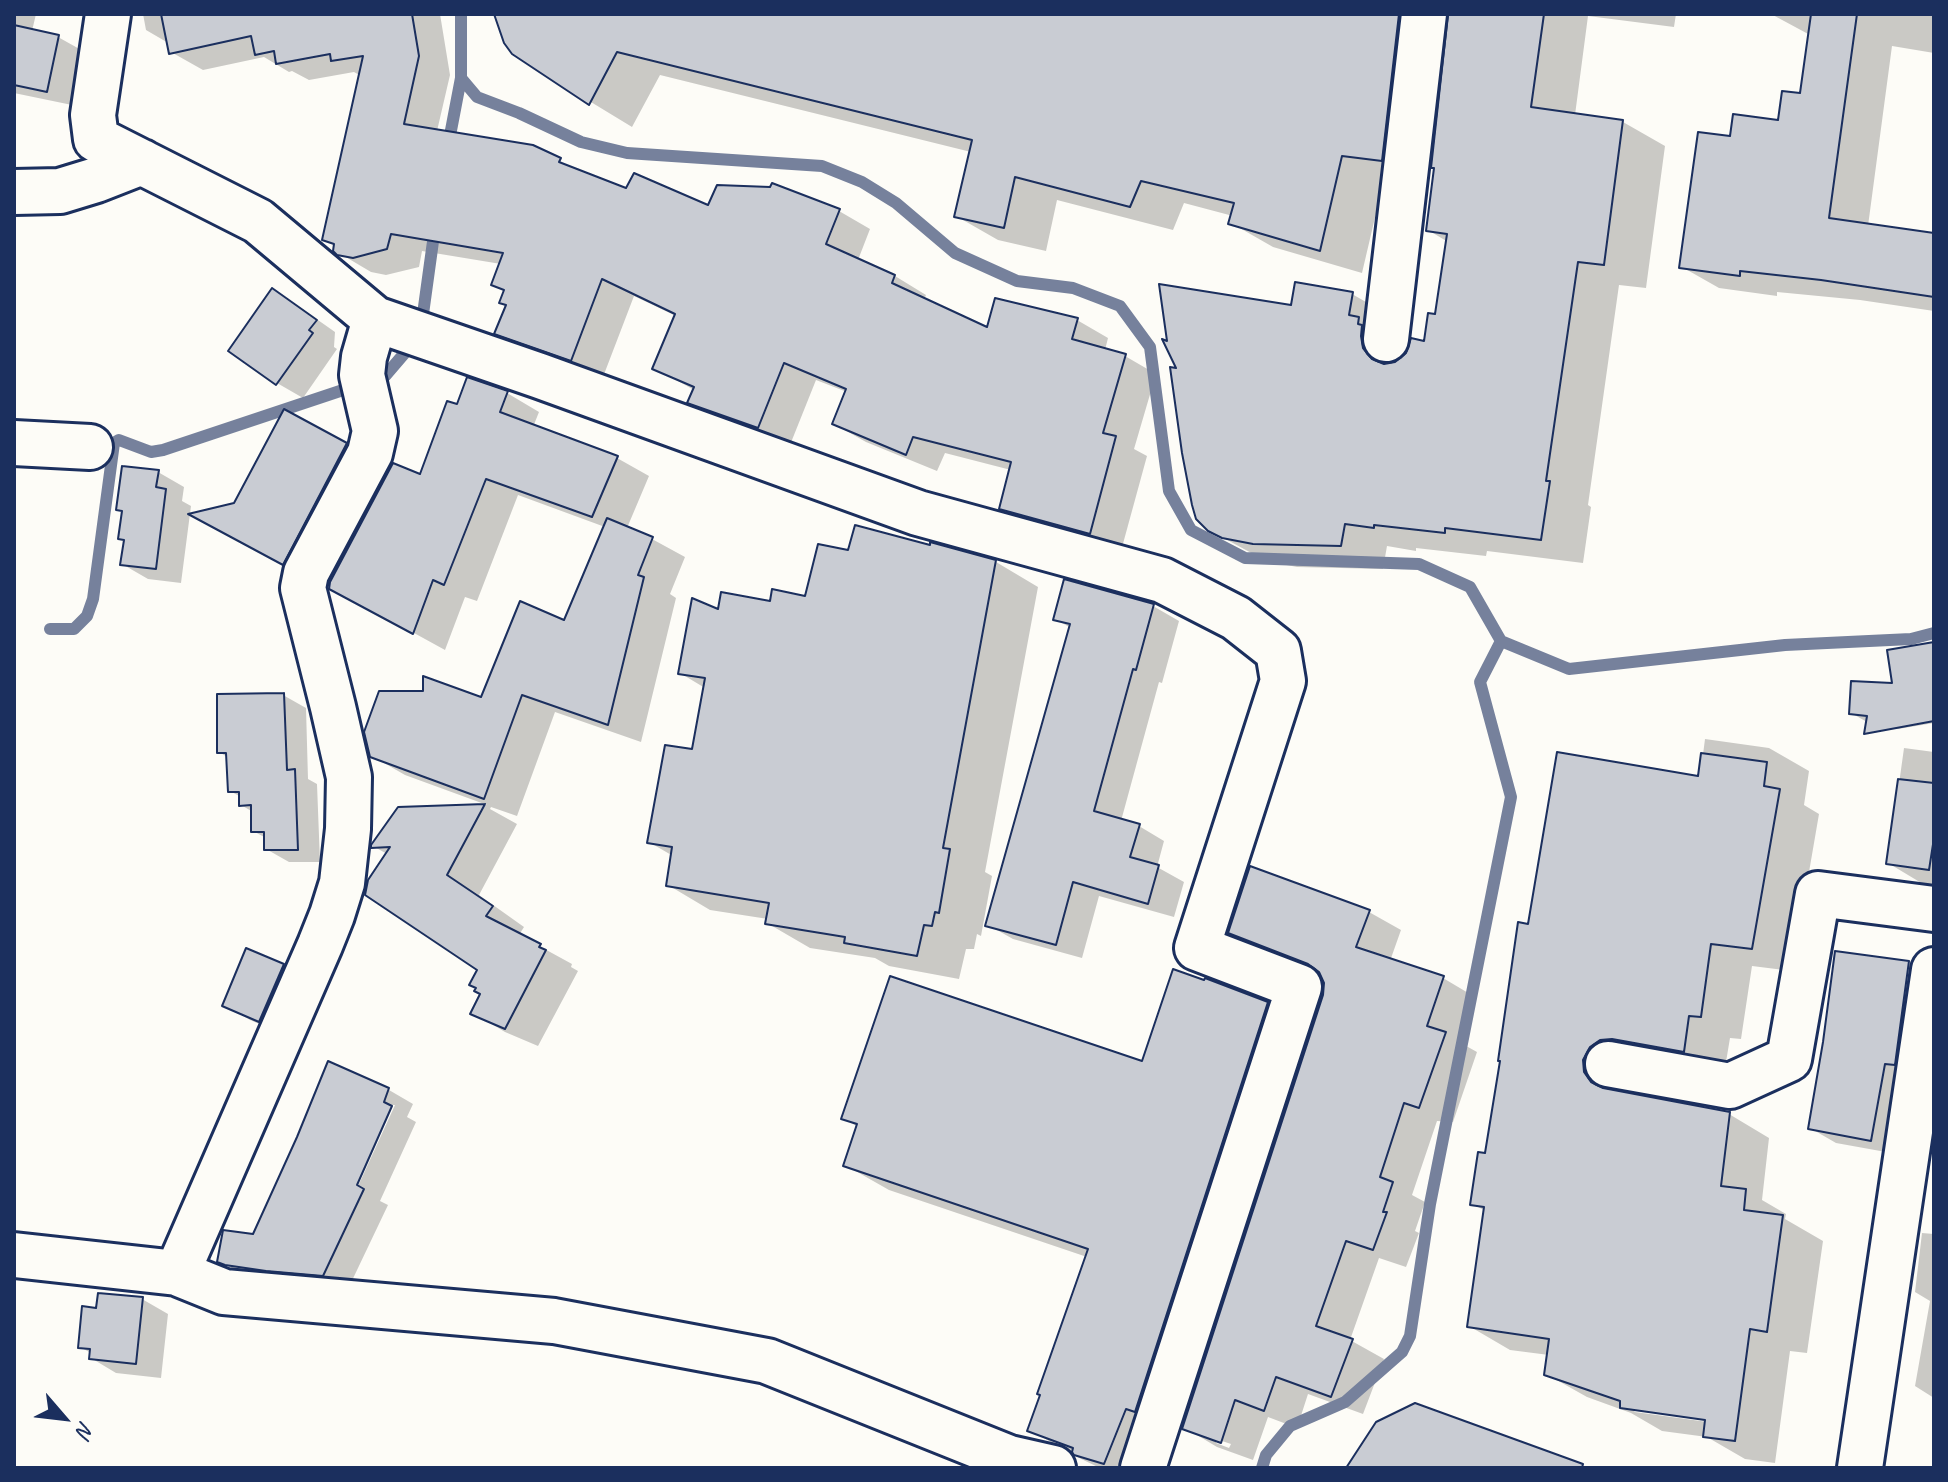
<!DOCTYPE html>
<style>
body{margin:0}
#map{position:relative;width:1948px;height:1482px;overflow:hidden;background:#fdfcf7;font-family:Caveat,sans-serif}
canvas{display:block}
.frame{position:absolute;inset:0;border:16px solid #1b2f5e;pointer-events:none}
.north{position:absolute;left:24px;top:1378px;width:80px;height:80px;-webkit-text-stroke:6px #fdfcf7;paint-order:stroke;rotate:118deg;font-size:22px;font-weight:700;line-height:32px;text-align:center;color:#1b2f5e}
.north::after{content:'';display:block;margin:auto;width:28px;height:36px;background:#1b2f5e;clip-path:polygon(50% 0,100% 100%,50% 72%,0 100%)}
</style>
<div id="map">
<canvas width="1948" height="1482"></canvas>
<div class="frame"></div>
<div class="north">N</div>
</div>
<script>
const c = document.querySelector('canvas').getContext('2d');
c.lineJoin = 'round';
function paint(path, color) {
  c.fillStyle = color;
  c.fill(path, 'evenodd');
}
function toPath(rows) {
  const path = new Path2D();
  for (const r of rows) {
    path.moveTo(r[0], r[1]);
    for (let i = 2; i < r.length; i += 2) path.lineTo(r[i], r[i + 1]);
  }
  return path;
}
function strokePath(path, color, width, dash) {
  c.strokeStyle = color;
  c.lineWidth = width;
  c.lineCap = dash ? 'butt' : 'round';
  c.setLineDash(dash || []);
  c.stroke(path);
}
paint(toPath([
 [14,14,36,14,32,31,58,37,83,51,72,105,14,93],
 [143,14,440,14,450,75,437,131,533,147,585,175,627,191,709,208,839,211,870,229,858,260,895,276,926,295,924,300,989,329,1077,320,1108,338,1105,350,1125,356,1156,374,1134,449,1147,456,1121,551,1033,527,1002,508,1011,470,945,453,937,471,866,442,834,424,847,392,816,380,790,445,721,420,690,402,694,390,655,368,676,316,634,296,603,377,528,351,497,333,508,305,506,291,493,284,501,264,422,251,419,267,386,275,371,272,339,253,336,246,324,239,361,76,354,72,309,80,292,71,289,72,264,57,203,70,171,52,170,44,146,30],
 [498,14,1676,14,1674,27,1588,16,1575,115,1623,122,1665,146,1646,288,1619,285,1588,505,1591,507,1583,563,1487,551,1486,556,1416,548,1416,551,1387,546,1383,569,1297,567,1266,561,1209,530,1180,372,1292,308,1352,294,1394,318,1404,351,1403,358,1425,344,1437,316,1448,242,1428,230,1451,20,1445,24,1384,179,1362,273,1273,247,1231,223,1233,216,1184,203,1173,230,1057,200,1046,251,998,240,956,216,971,152,660,75,632,127,535,68],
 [1771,14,1934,14,1934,53,1892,46,1868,226,1934,235,1934,311,1860,300,1777,292,1777,296,1719,288,1682,267,1732,138,1780,122,1802,96,1810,35],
 [273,291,298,306,335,332,334,347,337,349,303,398,277,383,230,351],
 [468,380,507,393,539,412,533,427,617,458,649,476,627,528,652,539,685,557,670,594,676,598,641,742,555,712,517,816,491,807,490,809,517,824,479,895,524,927,519,935,572,964,571,967,578,971,538,1046,505,1032,473,1013,482,994,479,970,387,854,373,846,399,809,487,805,405,775,372,756,483,700,565,622,605,527,518,495,477,601,465,597,445,650,363,605,422,476,458,406],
 [346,445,381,465,319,583,226,534,235,505],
 [158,472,184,487,182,501,191,506,181,583,148,579,122,564,126,541,124,512,118,509],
 [849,553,996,562,1038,587,985,872,992,876,981,936,977,934,974,949,966,949,959,979,889,966,875,958,810,948,767,923,768,919,710,910,668,885,673,856,649,842,693,751,705,688,680,673,719,612,807,599],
 [1153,606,1179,621,1162,683,1159,682,1121,821,1139,826,1164,841,1157,867,1184,882,1174,917,1099,896,1082,958,1013,939,988,925,1071,628,1055,619],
 [1934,644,1934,723,1898,729,1876,727,1851,713,1895,685],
 [283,695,306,708,308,779,317,784,320,862,289,862,266,849,266,838,253,831,253,812,241,805,241,797,230,791,229,758,219,752],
 [1705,739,1769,748,1809,771,1804,805,1819,814,1792,971,1752,966,1741,1039,1730,1038,1724,1074,1623,1084,1624,1094,1729,1114,1769,1138,1762,1200,1786,1214,1785,1219,1823,1241,1807,1353,1790,1351,1775,1463,1745,1459,1707,1437,1662,1431,1631,1413,1587,1397,1546,1374,1549,1355,1510,1350,1469,1326,1486,1211,1472,1204,1487,1155,1529,926,1700,778],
 [1631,1408,1715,1419,1715,1423,1635,1412],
 [1904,748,1934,752,1934,885,1923,884,1888,863],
 [1369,912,1401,930,1390,961,1443,978,1475,997,1459,1042,1477,1052,1453,1122,1437,1121,1412,1195,1425,1202,1415,1231,1419,1233,1406,1267,1379,1258,1350,1340,1384,1359,1363,1414,1308,1394,1297,1428,1268,1417,1253,1460,1217,1447,1182,1426,1179,1436,1170,1432,1156,1468,1100,1468,1073,1455,1030,1430,1087,1257,889,1190,845,1165,858,1127,843,1118,1143,1064,1267,1004,1313,1030,1325,995,1326,983,1322,973,1263,951,1230,932],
 [1216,1439,1231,1444,1229,1448,1216,1443],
 [247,951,283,966,309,981,285,1035,250,1020,225,1005],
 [1909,963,1934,978,1897,1154,1836,1143,1810,1128],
 [329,1064,389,1090,413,1104,407,1117,416,1122,380,1201,388,1205,348,1289,244,1275,219,1261,254,1236],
 [390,1105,395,1105,354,1195,351,1194],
 [1922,1233,1934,1234,1934,1398,1915,1386,1930,1301,1915,1292],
 [142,1299,168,1314,161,1378,116,1373,91,1358,91,1353,80,1347,98,1310]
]), '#0003');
strokePath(toPath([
 [461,14,461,78,477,97,519,113,581,142,627,153,822,166,862,182,896,203,955,253,1017,281,1073,288,1120,306,1150,347,1169,491,1191,530,1245,558,1419,564,1470,587,1501,641,1569,669,1785,645,1911,639,1934,633],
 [448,146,461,78],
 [50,629,74,629,87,616,93,599,114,443,119,440,151,452,163,450,385,376,409,348,423,314,435,227],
 [1262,1468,1266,1455,1290,1426,1345,1402,1402,1352,1410,1336,1430,1204,1511,797,1480,682,1501,641]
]), '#76819c', 12);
const building = toPath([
 [161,14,412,14,419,56,404,124,533,145,561,158,559,162,626,188,634,173,708,205,717,185,770,187,772,183,840,209,826,244,895,275,892,283,987,327,995,298,1078,318,1072,339,1126,354,1103,433,1116,436,1090,534,999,509,1011,462,913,437,906,455,832,424,846,389,784,363,758,428,687,403,694,387,652,369,675,314,602,279,571,361,494,334,506,305,499,303,504,290,491,285,503,253,391,234,387,249,353,258,337,255,333,251,334,244,322,240,363,56,331,61,330,54,276,64,274,51,255,55,251,36,169,54,161,14],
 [494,14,1399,14,1382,161,1342,156,1320,251,1228,224,1234,203,1141,181,1130,207,1015,177,1004,228,954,217,972,140,617,52,589,105,512,54,504,43,494,14],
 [1448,14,1544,14,1531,107,1623,120,1604,265,1578,262,1546,481,1550,481,1541,540,1445,528,1445,533,1374,525,1374,528,1345,524,1341,546,1253,544,1222,538,1208,531,1196,519,1192,505,1182,453,1170,367,1176,368,1162,339,1167,341,1159,284,1291,305,1295,282,1353,292,1349,315,1359,317,1358,324,1362,325,1361,336,1363,348,1372,359,1384,364,1395,362,1406,353,1411,338,1424,341,1428,313,1435,314,1447,234,1426,231,1434,168,1431,168,1448,14],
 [1811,14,1857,14,1829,218,1934,233,1934,297,1821,280,1740,271,1740,276,1679,268,1698,132,1730,136,1733,114,1778,120,1782,91,1800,93,1811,14],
 [14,25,59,35,47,92,14,85,14,25],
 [272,288,317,320,309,330,313,333,276,385,228,351,272,288],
 [467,377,508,391,500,412,618,456,592,517,486,479,444,585,433,580,413,634,329,589,330,582,393,463,420,474,447,401,457,404,467,377],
 [284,409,347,443,283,565,188,514,234,503,284,409],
 [122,466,159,470,156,487,166,489,156,569,120,565,124,540,118,539,122,511,116,510,122,466],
 [607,518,653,537,638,575,644,577,608,725,522,695,484,799,370,757,364,732,379,691,423,691,423,676,481,697,520,601,564,620,607,518],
 [855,525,930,545,930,542,996,560,943,848,950,849,939,913,935,912,932,926,924,925,917,956,844,943,845,937,765,924,769,903,666,886,672,847,647,843,665,745,692,749,705,678,678,674,692,598,718,609,721,592,770,601,772,589,805,596,818,544,848,550,855,525],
 [1064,579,1154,604,1136,670,1133,669,1094,811,1140,824,1130,857,1159,865,1148,904,1073,882,1056,945,985,926,1070,624,1053,620,1064,579],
 [1934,642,1934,721,1864,734,1867,716,1849,714,1851,681,1892,683,1887,650,1934,642],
 [284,693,287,770,295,769,298,850,264,850,264,832,251,832,251,805,239,806,239,792,228,792,226,753,217,753,217,694,284,693],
 [1557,752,1698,776,1701,753,1767,762,1764,786,1780,789,1752,949,1711,944,1701,1017,1689,1016,1684,1052,1612,1039,1600,1040,1590,1047,1583,1060,1584,1072,1591,1082,1603,1088,1730,1112,1721,1186,1746,1189,1744,1210,1783,1215,1767,1332,1750,1329,1735,1441,1703,1437,1705,1420,1620,1408,1620,1401,1544,1375,1549,1339,1467,1327,1484,1207,1470,1205,1478,1152,1485,1153,1500,1061,1498,1061,1518,922,1528,924,1557,752],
 [1898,779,1934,783,1934,838,1929,870,1886,864,1898,779],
 [485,804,447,875,493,906,486,916,541,944,539,947,546,950,505,1029,470,1014,480,994,474,991,476,988,469,985,477,970,365,895,368,880,390,847,371,848,371,845,398,807,485,804],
 [1250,866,1370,910,1356,947,1444,976,1427,1026,1446,1032,1419,1108,1404,1103,1380,1177,1393,1182,1383,1212,1387,1212,1373,1250,1346,1241,1316,1326,1353,1339,1331,1397,1276,1377,1264,1411,1235,1400,1221,1443,1182,1429,1323,995,1324,983,1319,972,1308,964,1228,933,1250,866],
 [246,948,284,964,259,1022,222,1006,246,948],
 [1835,951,1909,961,1895,1065,1885,1064,1871,1141,1808,1129,1823,1042,1835,951],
 [1173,969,1204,980,1205,978,1268,1002,1135,1412,1126,1409,1104,1464,1074,1455,1072,1452,1073,1448,1027,1431,1040,1395,1037,1394,1088,1249,843,1166,857,1124,841,1119,890,976,1142,1061,1173,969],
 [328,1061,389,1088,384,1102,392,1106,357,1185,364,1189,323,1276,266,1271,225,1265,217,1262,223,1230,253,1234,297,1137,328,1061],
 [98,1293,143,1297,136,1364,89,1359,90,1349,78,1348,82,1306,96,1308,98,1293],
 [1415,1403,1583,1464,1582,1468,1346,1468,1376,1422,1415,1403]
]);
paint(building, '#c9ccd3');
strokePath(building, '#1b2f5e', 2);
const minor = toPath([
 [108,14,93,115,96,139,258,221,375,319,540,376,918,513,1162,580,1236,618,1278,651,1283,681,1197,948,1299,987,1143,1468],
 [14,192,60,191,96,180,142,162],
 [1386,339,1424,14],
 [14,443,90,447],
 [1608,1064,1730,1086,1789,1059,1818,894,1934,909],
 [14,1255,177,1273,224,1292,554,1321,767,1361,1009,1458,1053,1468],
 [177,1273,320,945,332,915,342,883,348,829,349,777,333,707,303,588,306,573,370,453,375,431,362,375,364,357,375,319],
 [1860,1468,1934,970]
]);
strokePath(minor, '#1b2f5e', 50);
strokePath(minor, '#fdfcf7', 44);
</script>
